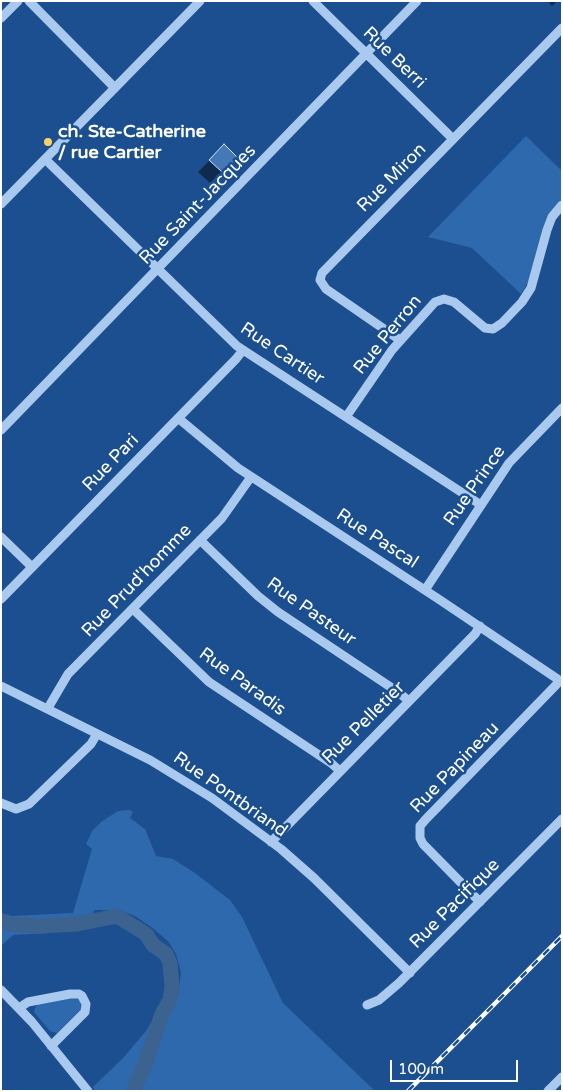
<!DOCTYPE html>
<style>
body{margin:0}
#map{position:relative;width:563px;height:1092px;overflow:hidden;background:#1b4f8f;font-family:"Varela Round",sans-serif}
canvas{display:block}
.frame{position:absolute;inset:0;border:2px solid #fff;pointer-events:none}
.scale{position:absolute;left:390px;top:1060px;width:128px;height:22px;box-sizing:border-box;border:2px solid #fff;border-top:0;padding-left:6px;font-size:15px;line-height:18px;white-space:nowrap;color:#fff;-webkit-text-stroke:4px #1b4f8f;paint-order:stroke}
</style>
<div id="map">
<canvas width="563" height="1092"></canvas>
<div class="frame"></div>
<div class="scale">100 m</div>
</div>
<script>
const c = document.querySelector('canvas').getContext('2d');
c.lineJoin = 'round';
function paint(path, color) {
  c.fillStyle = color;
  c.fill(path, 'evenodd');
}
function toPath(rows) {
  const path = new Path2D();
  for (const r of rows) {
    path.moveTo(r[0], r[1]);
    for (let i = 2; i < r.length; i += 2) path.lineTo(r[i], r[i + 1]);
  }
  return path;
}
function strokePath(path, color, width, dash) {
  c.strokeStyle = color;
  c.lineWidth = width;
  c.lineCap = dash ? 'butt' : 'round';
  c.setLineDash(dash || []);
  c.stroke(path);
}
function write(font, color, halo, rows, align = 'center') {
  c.font = font + ' "Varela Round",sans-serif';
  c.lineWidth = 5;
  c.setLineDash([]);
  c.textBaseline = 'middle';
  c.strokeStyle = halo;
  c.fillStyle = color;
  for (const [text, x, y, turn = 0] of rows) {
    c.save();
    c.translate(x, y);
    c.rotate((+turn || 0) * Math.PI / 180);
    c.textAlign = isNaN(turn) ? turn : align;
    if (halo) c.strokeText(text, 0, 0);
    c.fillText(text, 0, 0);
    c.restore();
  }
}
paint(toPath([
 [526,136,562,171,562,198,545,223,531,278,521,294,472,248,428,237],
 [130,810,133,812,130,818,145,829,156,856,173,859,195,873,230,900,242,917,283,1003,375,1091,95,1091,93,1087,123,1058,146,1031,155,1016,178,997,181,972,176,954,168,941,151,927,135,916,119,910,94,910,92,925,50,933,13,935,1,946,1,913,12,916,73,913,92,849,86,844,92,831,101,822,118,811],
 [72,998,76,998,80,1000,81,1009,57,1033,50,1031,34,1012,36,1006,39,1004]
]), '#2e69ad');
paint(toPath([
 [548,1,557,1,552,6],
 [224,146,236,157,210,183,198,172]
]), '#0007');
strokePath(toPath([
 [1,921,9,924,41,926,77,924,117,916,146,934,153,945,166,954,170,963,172,986,170,1000,162,1014,145,1064,133,1091]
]), '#3c6290', 15);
const building = toPath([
 [224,144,237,157,223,173,209,160,224,144]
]);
paint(building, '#4478b7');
strokePath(building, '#cfe3fa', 1);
strokePath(toPath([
 [29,1,115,88],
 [313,1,453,139],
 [1,18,18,1],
 [45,159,237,346,481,505],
 [1,204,200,1],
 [400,340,326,289,320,280,322,273,562,28],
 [346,417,392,350,435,302,444,299,454,302,485,328,493,329,502,323,522,302,531,288,547,230,552,217,562,205],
 [178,418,238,468,437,598,562,682],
 [1,430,417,1],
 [1,537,32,567],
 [200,540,258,596,278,612,398,692,409,701],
 [425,590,509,463,562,408],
 [1,599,236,359,243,350],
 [133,609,209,682,331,763,340,771],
 [1,686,150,760,212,798,281,849,314,878,410,973],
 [48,708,68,674,222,518,251,477],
 [1,803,16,809,29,804,91,744,97,734],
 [271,842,475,634,480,626],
 [480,902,423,844,420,838,420,826,426,819,560,681],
 [1,990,32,1022,88,1091],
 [367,1005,379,1000,399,983,562,819],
 [19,1008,28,1002,70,994,79,994,82,996,86,1004,85,1012,51,1046],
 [548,1091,562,1077]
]), '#a9c9ee', 9);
const rail = toPath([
 [408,1091,562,936]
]);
strokePath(rail, '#fff', 4.5);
strokePath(rail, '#1b4f8f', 2.5, [8]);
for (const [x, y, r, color] of [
 [48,142,5,"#ffd166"]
]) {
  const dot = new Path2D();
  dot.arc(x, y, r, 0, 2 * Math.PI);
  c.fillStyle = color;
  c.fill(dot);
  strokePath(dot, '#1b4f8f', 2);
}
write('18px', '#fff', '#1b4f8f', [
 ["Rue Berri",394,58,44],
 ["Rue Miron",392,178,-45],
 ["Rue Saint-Jacques",198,205,-46],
 ["Rue Perron",388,335,-51],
 ["Rue Cartier",282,354,34],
 ["Rue Pari",111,463,-46],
 ["Rue Prince",475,486,-55],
 ["Rue Pascal",377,539,33],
 ["Rue Prud'homme",137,581,-46],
 ["Rue Pasteur",311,612,35],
 ["Rue Paradis",242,682,36],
 ["Rue Pelletier",364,723,-45],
 ["Rue Papineau",455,768,-46],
 ["Rue Pontbriand",230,795,35],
 ["Rue Pacifique",455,904,-45]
]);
write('bold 18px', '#fff', '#1b4f8f', [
 ["ch. Ste-Catherine",58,132],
 ["/ rue Cartier",58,153]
], 'left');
</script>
